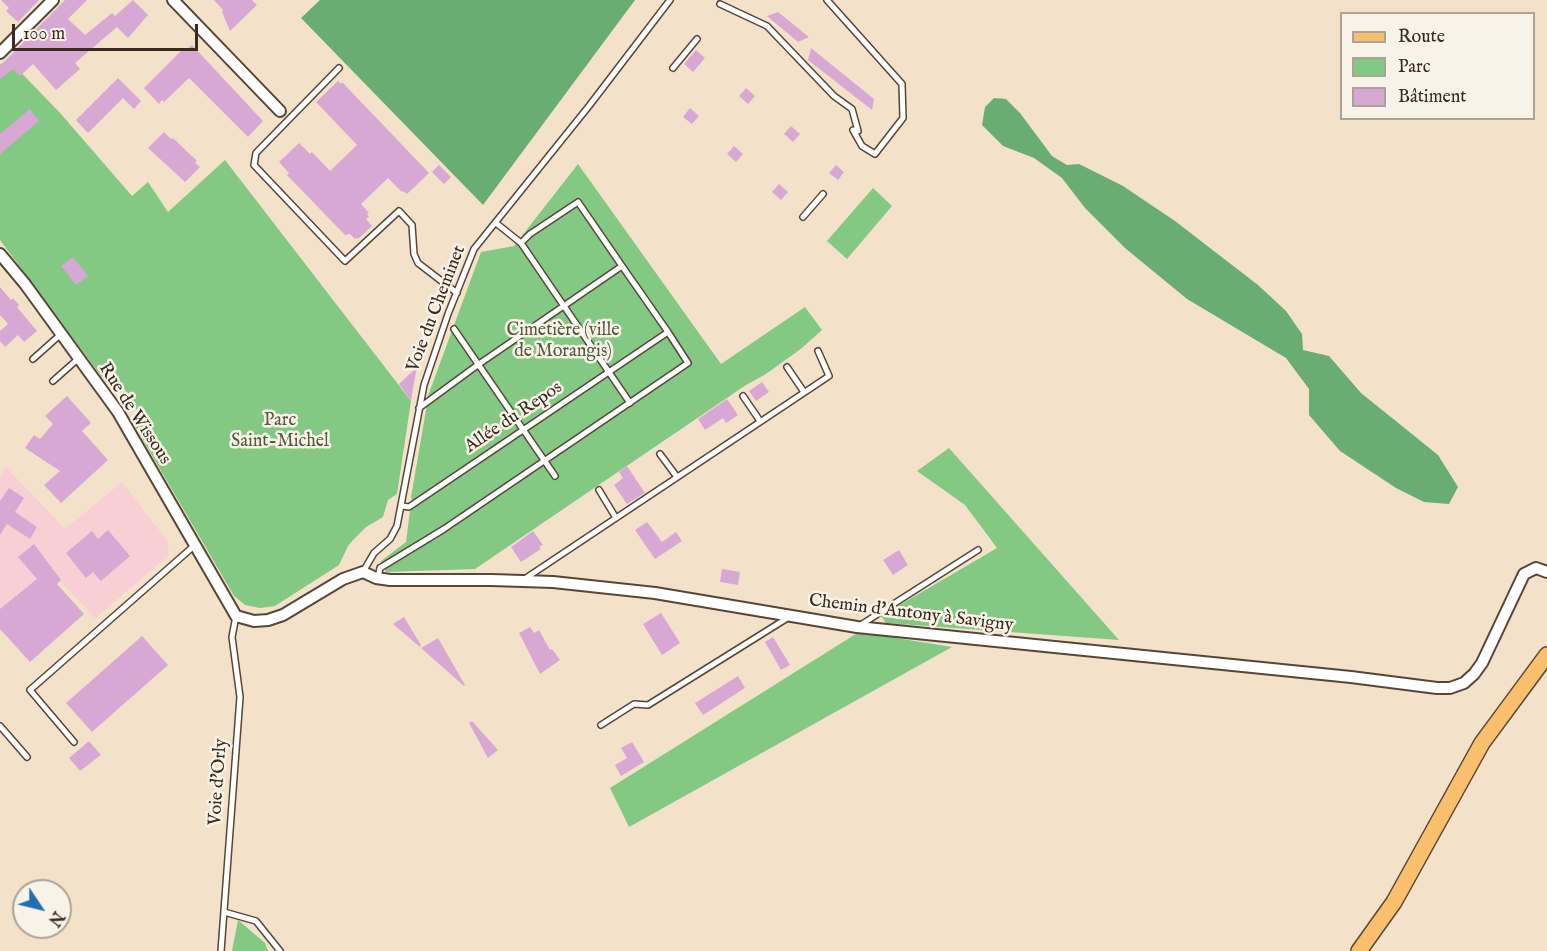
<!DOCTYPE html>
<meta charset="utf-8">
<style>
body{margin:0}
#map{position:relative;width:1547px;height:951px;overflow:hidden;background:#f3e2c9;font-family:"IM FELL English",serif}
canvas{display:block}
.legend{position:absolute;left:1340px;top:12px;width:195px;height:108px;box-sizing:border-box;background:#f7f3e8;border:2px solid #aca397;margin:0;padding:8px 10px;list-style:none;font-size:18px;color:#3b2a1e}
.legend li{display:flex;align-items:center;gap:12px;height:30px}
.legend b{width:30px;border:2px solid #aca397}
.north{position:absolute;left:12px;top:879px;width:60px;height:60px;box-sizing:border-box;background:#f7f3e8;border:2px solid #aca397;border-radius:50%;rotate:125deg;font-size:16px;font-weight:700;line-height:24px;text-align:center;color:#3b2a1e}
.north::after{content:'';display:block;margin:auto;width:21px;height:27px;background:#1f6fb2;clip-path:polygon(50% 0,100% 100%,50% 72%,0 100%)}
.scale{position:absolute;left:12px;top:24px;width:186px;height:27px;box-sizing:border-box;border:3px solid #3b2a1e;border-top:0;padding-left:8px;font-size:18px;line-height:21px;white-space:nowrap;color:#3b2a1e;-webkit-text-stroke:4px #f7f3e8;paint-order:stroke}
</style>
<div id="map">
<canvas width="1547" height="951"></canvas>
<ul class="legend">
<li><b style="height:8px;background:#f9bf6d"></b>Route</li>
<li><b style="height:16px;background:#83c984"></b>Parc</li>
<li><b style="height:16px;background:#d8a8d5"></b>Bâtiment</li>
</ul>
<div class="north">N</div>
<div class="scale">100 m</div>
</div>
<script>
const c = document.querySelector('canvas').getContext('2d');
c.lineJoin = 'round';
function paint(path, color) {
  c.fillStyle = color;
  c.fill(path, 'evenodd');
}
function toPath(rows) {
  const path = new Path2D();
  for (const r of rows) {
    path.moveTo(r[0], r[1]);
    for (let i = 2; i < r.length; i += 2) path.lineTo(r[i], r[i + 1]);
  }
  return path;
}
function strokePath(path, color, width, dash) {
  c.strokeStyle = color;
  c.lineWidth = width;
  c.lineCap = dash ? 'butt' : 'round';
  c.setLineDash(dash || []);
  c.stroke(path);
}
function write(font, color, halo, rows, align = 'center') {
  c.font = font + ' "IM FELL English",serif';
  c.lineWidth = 5;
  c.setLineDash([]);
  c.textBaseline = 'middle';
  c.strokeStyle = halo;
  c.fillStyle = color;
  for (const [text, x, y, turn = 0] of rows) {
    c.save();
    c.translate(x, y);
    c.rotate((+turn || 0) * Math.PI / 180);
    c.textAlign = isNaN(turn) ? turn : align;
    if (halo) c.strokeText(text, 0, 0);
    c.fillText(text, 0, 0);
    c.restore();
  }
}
paint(toPath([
 [6,467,65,529,122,482,167,540,169,555,95,618,60,581,0,632,0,476]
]), '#f7cfd5');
paint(toPath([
 [8,59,61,114,132,196,148,182,168,212,225,160,411,401,397,494,388,500,383,517,366,527,353,540,348,546,339,565,275,606,260,608,245,605,234,596,136,428,135,425,139,414,124,388,110,388,0,240,0,65],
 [578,164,721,364,805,307,822,330,802,348,766,374,746,385,475,569,386,572,381,561,406,542,410,511,414,508,411,497,429,393,481,252,514,246],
 [873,188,892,206,847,259,827,241],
 [949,448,1119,640,886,623,881,616,997,548,965,505,917,471],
 [859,632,952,647,629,827,610,788],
 [238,920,265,943,268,951,232,951]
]), '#83c984');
paint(toPath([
 [320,0,635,0,483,205,301,18],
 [994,98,1006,99,1020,113,1052,156,1067,165,1079,164,1123,186,1175,221,1258,285,1286,311,1302,334,1303,350,1329,356,1361,393,1438,455,1458,487,1449,504,1424,502,1396,488,1340,451,1309,415,1309,389,1286,358,1187,299,1125,248,1085,208,1062,178,1034,158,1003,146,982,125,985,107]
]), '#6aad72');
paint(toPath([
 [1,0,39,0,18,22,6,11,9,8],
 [65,0,87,0,68,19,85,35,112,13,115,16,133,0,148,15,128,38,117,27,75,63,80,69,56,90,33,64,20,76,13,69,0,79,0,66],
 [214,0,252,0,257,5,230,31,222,12,223,10],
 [778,12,809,37,798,42,767,16],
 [192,45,263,121,248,137,189,78,164,102,162,100,159,104,144,88,184,48,186,50],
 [811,48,874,99,872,110,808,60],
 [696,50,705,58,693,72,684,64],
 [118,78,141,101,134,109,123,98,88,133,76,120],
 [338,81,341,84,342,82,429,173,407,194,403,191,402,192,388,178,361,204,369,213,367,214,369,217,366,219,372,226,358,239,357,238,355,239,350,234,345,235,287,175,289,173,279,162,299,143,310,154,312,152,330,171,357,145,316,102],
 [746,88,755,96,748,104,739,96],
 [690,108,699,116,692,124,683,117],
 [30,109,39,121,0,154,0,134],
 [791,126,800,134,793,142,784,134],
 [164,132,171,139,173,138,197,161,195,163,200,167,185,182,148,148],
 [734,146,743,154,736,162,727,154],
 [439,165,451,177,444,184,432,172],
 [836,165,844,172,838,180,829,173],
 [779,184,788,192,781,200,772,192],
 [73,257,88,276,76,285,61,266],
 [0,287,11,300,13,298,19,305,17,307,37,331,24,342,18,335,5,347,0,341,0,331,8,324,0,315],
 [417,367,413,388,411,401,399,384],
 [762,382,769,392,756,401,749,391],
 [67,396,91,423,82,431,108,460,61,503,44,485,60,471,25,448,34,435,40,439,53,424,45,416],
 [727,399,738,415,726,423,723,418,705,430,698,419],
 [627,466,645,493,627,504,614,485,623,478,619,472],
 [9,488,24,498,15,512,37,527,30,539,7,524,0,535,0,501],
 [647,522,662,542,676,532,682,541,655,559,635,530],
 [108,530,130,556,101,581,93,572,86,578,66,553,92,531,98,539],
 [533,531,543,545,539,547,541,549,521,562,511,547],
 [34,544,61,580,57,584,84,614,30,662,0,629,0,609,37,579,18,557],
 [899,550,908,565,893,575,883,560],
 [722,569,740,572,738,585,720,582],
 [661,613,680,643,662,655,643,624],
 [404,617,421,645,420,647,393,624],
 [530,627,534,633,539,630,550,650,552,649,560,660,540,674,519,633],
 [142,636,168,665,92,732,66,703],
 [773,637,790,665,781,670,765,642],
 [438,638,465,685,464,686,421,648],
 [738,676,745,688,703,715,695,703],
 [472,721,498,750,488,758,469,723],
 [89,741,101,755,80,771,69,758],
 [632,742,644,762,621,776,615,765,627,758,621,748]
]), '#d8a8d5');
const lane = toPath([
 [827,0,902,84,903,118,875,154,862,146,853,130],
 [720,4,767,26,834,96,852,109,858,131],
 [339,68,256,153,254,165,345,261,399,211,412,225,414,254,418,263,457,293],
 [673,68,697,39],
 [803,217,823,194],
 [496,223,521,243],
 [622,266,578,202,530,234,521,243,630,403],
 [454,329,555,476],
 [33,359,61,334],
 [787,367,804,392],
 [53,381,79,358],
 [743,396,760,421],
 [660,454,677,477],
 [599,490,616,518],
 [402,506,409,507,668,332,622,266,479,364,419,408],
 [363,572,374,553,390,539,397,526,424,385,448,314,474,249,589,106,670,0],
 [378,578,380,568,444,529,688,363,668,332],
 [523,580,829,376,818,351],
 [859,626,978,550],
 [601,725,634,704,648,705,789,617],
 [0,726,27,757],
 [74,742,30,690,195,545],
 [224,912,256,921,280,951],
 [221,951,240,697,232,637,236,616]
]);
const street = toPath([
 [173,0,280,111],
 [0,53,53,0],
 [0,254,25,284,118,412,236,616,254,621,268,620,283,615,343,579,363,572,376,578,390,580,492,580,553,582,655,593,857,627,1351,677,1437,688,1450,688,1464,683,1474,674,1482,663,1524,574,1536,568,1547,572]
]);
const primary = toPath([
 [1359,951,1394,902,1482,743,1547,655]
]);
strokePath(lane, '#574638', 8);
strokePath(street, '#574638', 14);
strokePath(primary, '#574638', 18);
strokePath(lane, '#fff', 5);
strokePath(street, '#fff', 10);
strokePath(primary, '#f9bf6d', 15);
write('18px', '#3b2a1e', '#f7f3e8', [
 ["Voie du Cheminet",437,309,-69],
 ["Rue de Wissous",134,414,57],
 ["Allée du Repos",514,418,-34],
 ["Chemin d'Antony à Savigny",911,614,7],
 ["Voie d'Orly",219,782,-86]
]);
write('18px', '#515a3d', '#f7f3e8', [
 ["Cimetière (ville",563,331],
 ["de Morangis)",563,352],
 ["Parc",280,421],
 ["Saint-Michel",280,442]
]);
</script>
